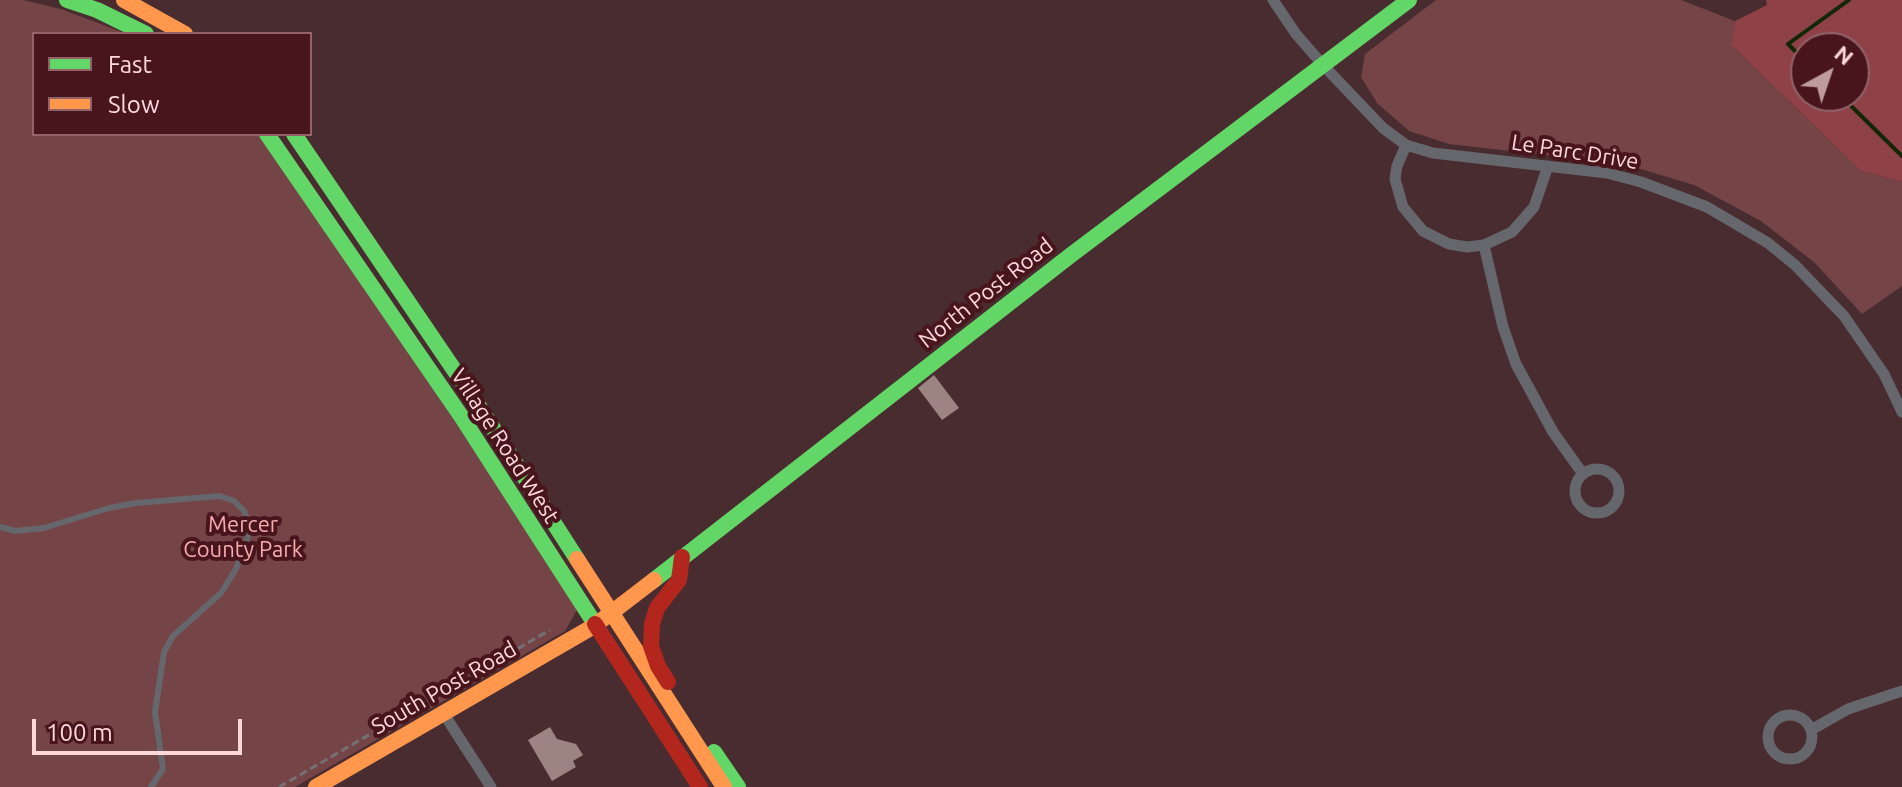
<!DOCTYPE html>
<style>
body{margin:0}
#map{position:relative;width:1902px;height:787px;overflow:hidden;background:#492c2f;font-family:Ubuntu,sans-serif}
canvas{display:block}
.legend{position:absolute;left:32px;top:32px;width:280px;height:104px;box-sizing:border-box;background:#49151c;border:2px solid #916368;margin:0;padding:10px 14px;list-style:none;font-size:24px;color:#fdd9da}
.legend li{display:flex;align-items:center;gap:16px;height:40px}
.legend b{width:40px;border:2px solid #916368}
.north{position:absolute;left:1790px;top:32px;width:80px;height:80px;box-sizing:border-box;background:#49151c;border:2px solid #916368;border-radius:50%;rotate:40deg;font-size:22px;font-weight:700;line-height:32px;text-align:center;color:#fdd9da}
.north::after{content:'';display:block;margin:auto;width:28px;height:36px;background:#be9c9e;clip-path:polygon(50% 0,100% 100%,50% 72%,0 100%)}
.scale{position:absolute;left:32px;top:719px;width:210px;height:36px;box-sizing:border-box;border:4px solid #fdd9da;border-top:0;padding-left:10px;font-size:24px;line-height:28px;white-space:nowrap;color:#fdd9da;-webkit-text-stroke:6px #49151c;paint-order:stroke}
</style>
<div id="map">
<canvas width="1902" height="787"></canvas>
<ul class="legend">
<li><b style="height:10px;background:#63d668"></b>Fast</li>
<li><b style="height:10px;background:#ff974d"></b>Slow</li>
</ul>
<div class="north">N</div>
<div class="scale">100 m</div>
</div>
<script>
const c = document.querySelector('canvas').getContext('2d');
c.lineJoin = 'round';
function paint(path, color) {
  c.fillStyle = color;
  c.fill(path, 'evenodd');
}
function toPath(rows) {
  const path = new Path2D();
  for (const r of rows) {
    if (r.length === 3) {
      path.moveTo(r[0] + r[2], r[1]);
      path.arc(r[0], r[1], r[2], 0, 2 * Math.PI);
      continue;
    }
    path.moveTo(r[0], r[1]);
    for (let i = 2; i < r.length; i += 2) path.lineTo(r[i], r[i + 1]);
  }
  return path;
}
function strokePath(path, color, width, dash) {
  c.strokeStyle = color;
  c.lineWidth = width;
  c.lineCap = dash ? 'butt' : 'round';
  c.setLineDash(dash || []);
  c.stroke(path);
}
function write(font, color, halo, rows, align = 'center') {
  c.font = font + ' Ubuntu,sans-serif';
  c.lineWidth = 8;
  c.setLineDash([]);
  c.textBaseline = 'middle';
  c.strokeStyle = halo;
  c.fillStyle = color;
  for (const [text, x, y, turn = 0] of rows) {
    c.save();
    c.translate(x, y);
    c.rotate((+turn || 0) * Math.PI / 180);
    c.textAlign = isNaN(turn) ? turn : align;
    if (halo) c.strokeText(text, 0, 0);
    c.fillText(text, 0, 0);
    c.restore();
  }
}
paint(toPath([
 [0,0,23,0,61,9,127,34,34,34,34,134,261,134,267,140,564,585,577,610,565,631,295,787,0,787],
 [1436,0,1681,0,1735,21,1732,46,1861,171,1902,182,1902,286,1862,314,1815,263,1761,221,1694,185,1624,164,1449,144,1409,131,1377,103,1361,77,1365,54]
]), '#754447');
paint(toPath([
 [1766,0,1902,0,1902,182,1861,171,1731,45,1735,21,1767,5],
 [1806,48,1854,48,1854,96,1806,96]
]), '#8f4148');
strokePath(toPath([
 [1806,62,1788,44,1849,0],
 [1841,96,1902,156]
]), '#132706', 4);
paint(toPath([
 [934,375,959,408,942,420,918,388],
 [550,727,557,739,576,744,583,755,573,761,576,767,552,781,528,740]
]), '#9d8382');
strokePath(toPath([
 [279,787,550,630]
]), '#766f74', 3, [8, 4]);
strokePath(toPath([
 [0,527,15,531,44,528,109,508,136,503,220,496,234,501,244,511,248,523,248,536,236,569,221,593,173,636,164,652,155,712,163,769,151,787]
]), '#66676d', 6);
strokePath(toPath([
 [1273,0,1296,34,1323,65,1383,128,1406,145,1433,153,1607,173,1641,182,1707,207,1768,243,1795,265,1844,316,1884,374,1902,412],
 [1406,145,1397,166,1395,179,1403,207,1423,231,1449,244,1467,247,1484,245,1512,232,1534,207,1548,166],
 [1484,245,1503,327,1516,364,1553,432,1583,474],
 [1597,491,22],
 [444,714,491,787],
 [1790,737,22],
 [1811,730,1848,709,1902,691]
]), '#66676d', 11);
strokePath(toPath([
 [67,0,97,10,146,34],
 [267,134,461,416,595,624],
 [294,134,478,405,577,559],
 [654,580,1071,255,1409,0],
 [714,752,738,787]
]), '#63d668', 16);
strokePath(toPath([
 [124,0,185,34],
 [577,559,724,787],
 [316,787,594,626,654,580]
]), '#ff974d', 16);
strokePath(toPath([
 [595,624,700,787],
 [668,682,658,666,651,646,652,624,657,608,679,580,682,557]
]), '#b3261e', 16);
write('22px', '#fdd9da', '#49151c', [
 ["Le Parc Drive",1575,152,9],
 ["North Post Road",986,293,-38],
 ["Village Road West",505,446,57],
 ["South Post Road",444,688,-30]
]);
write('22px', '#f6acaf', '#49151c', [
 ["Mercer",243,525],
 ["County Park",243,550]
]);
</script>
